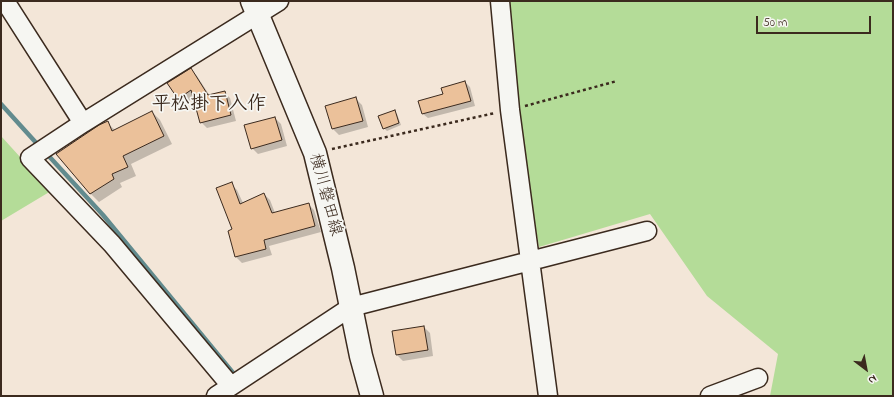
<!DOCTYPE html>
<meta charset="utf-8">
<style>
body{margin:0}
#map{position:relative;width:894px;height:397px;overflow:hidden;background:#f3e6d8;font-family:"Indie Flower",sans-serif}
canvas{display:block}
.frame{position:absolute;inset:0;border:2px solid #3b2a1e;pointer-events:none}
.north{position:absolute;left:846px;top:349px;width:40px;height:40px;-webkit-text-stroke:3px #f6f6f2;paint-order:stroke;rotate:148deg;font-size:11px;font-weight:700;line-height:16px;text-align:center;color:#3b2a1e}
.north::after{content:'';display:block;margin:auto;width:14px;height:18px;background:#3b2a1e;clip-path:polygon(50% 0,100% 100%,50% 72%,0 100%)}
.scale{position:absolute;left:756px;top:16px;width:115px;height:18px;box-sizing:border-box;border:2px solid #3b2a1e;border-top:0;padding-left:5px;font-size:12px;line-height:14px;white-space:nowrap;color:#3b2a1e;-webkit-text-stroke:3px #f6f6f2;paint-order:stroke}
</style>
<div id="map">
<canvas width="894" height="397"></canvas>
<div class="frame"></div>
<div class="north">N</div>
<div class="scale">50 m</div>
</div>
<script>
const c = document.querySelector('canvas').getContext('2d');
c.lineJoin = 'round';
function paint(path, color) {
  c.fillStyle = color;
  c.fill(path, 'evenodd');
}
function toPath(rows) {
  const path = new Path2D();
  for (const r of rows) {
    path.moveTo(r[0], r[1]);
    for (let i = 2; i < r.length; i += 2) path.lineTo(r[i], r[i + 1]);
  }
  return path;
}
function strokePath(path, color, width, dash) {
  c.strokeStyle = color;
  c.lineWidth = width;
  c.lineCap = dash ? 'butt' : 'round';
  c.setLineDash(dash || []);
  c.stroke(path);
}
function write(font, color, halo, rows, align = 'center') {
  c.font = font + ' "Indie Flower","Klee One",sans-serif';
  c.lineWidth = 3.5;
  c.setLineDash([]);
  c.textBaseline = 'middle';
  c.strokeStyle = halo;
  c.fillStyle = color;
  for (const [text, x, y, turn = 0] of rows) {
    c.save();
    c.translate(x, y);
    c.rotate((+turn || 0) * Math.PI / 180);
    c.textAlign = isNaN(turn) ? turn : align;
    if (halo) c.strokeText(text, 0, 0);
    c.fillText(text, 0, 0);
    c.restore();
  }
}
paint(toPath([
 [501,1,893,1,893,396,770,396,778,354,707,296,650,214,539,247,503,33],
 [1,136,51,191,1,221]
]), '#b4dc98');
paint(toPath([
 [191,70,197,76,210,96,224,92,230,98,236,121,207,128,201,122,194,98,184,104,178,98],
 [465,82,470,87,475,106,428,118,423,114,444,95],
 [356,99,362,105,368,127,339,135,333,129,327,106],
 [152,112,160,120,172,144,131,164,136,176,120,183,122,187,99,202,90,193,107,123,115,130],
 [394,112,397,114,401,125,387,131,384,128],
 [275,118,281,124,287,146,258,154,252,148],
 [231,184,237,190,243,203,264,194,270,200,275,213,308,204,314,210,321,232,269,246,272,255,242,263,236,257,230,231,233,230],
 [424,327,430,333,433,356,403,361,397,355]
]), '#0003');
strokePath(toPath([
 [1,104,39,146],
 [46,153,103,215,234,374]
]), '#628b8e', 4.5);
const building = toPath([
 [191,68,208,95,225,91,231,115,200,123,191,90,178,99,167,83,191,68],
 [465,81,471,101,422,114,418,101,443,94,441,88,465,81],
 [356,97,363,121,332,129,325,106,356,97],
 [395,110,399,123,383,129,378,116,395,110],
 [152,111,164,136,123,156,128,167,112,174,114,179,90,194,56,154,99,125,108,121,112,131,152,111],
 [275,117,282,140,251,149,244,125,275,117],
 [232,182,240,204,264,193,272,213,309,203,315,226,264,240,266,249,235,257,228,231,232,229,216,188,232,182],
 [424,326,428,350,396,355,392,331,424,326]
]);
paint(building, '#ebc19a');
strokePath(building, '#3b2a1e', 1);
const minor = toPath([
 [5,1,83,123],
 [500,1,510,110,548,396],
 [231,386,112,244,30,158,83,123,279,1],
 [216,396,351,307,647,231],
 [710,396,758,378]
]);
const major = toPath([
 [252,1,315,153,343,268,361,356,372,396]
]);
strokePath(minor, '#3b2a1e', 21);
strokePath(major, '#3b2a1e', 25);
strokePath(toPath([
 [525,106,617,81],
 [332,149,495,113]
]), '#3b2a1e', 2.5, [3, 3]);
strokePath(minor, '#f6f6f2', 18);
strokePath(major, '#f6f6f2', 22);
write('17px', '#3b2a1e', '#f6f6f2', [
 ["横川磐田線",324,195,75]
]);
write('bold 19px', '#3b2a1e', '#f6f6f2', [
 ["平松掛下入作",209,106]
]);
</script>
